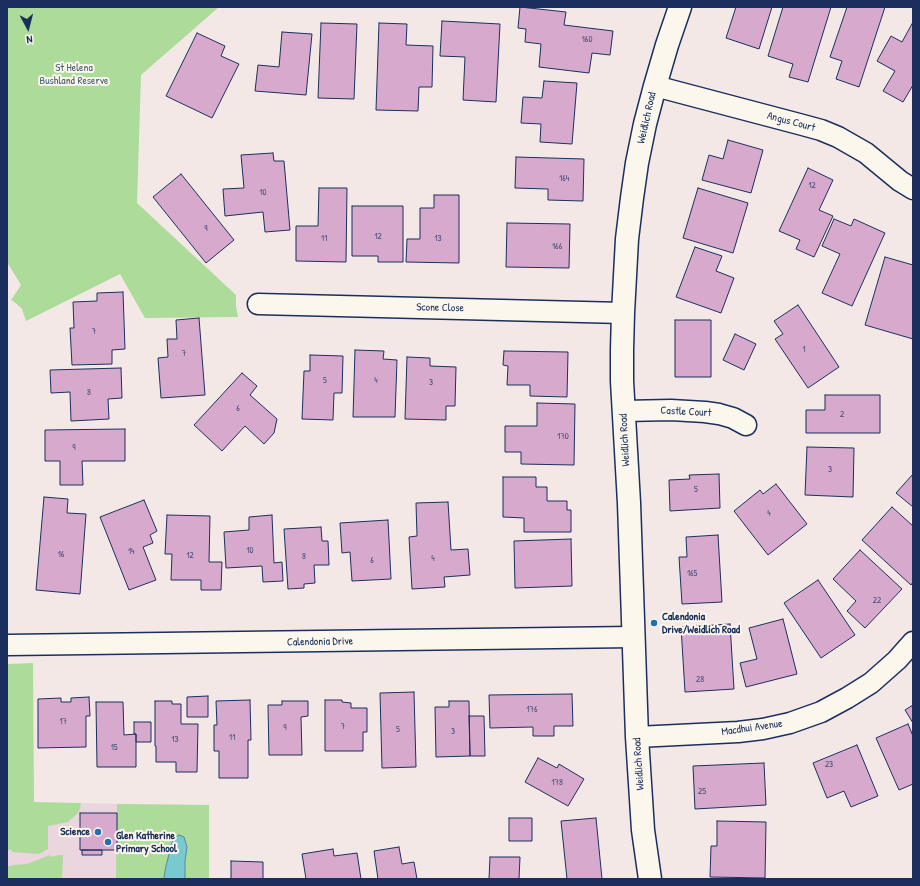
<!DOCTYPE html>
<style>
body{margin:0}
#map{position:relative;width:920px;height:886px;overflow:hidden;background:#f4e8e6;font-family:"Patrick Hand",sans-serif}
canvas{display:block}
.frame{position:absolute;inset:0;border:8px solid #1b2f5e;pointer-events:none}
.north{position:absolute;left:8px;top:8px;width:40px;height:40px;-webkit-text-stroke:3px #fbf7ec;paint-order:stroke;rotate:173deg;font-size:11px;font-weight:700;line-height:16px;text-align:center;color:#1b2f5e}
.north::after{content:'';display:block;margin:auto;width:14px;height:18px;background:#1b2f5e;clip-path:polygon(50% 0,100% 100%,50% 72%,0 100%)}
</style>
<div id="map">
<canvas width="920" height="886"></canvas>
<div class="frame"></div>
<div class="north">N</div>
</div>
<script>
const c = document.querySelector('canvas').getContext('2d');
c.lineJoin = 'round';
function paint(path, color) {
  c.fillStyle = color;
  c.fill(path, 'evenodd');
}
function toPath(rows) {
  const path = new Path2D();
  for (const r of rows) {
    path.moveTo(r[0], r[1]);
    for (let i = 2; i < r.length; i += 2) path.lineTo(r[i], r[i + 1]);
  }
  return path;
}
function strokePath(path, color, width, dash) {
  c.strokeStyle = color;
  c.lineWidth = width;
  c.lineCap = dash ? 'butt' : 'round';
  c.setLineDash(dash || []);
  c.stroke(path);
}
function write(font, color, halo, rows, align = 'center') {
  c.font = font + ' "Patrick Hand",sans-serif';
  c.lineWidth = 4;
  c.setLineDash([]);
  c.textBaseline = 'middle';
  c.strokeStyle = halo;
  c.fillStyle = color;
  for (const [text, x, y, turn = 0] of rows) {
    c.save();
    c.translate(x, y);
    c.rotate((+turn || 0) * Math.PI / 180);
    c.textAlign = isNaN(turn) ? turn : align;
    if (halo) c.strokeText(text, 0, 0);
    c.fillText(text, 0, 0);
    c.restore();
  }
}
paint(toPath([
 [7,803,66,803,209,805,209,879,7,879]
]), '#ebd5de');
paint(toPath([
 [7,7,219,7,141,75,137,203,236,295,236,306,238,317,145,318,120,274,26,321,22,309,17,304,11,300,21,285,7,262],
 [33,663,34,802,81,803,80,809,77,814,68,822,48,826,48,849,39,854,12,852,11,849,7,851,7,664],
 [117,804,209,805,209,879,116,879],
 [50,855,51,857,58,855,63,855,62,879,7,879,7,866,12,866,12,865,27,864]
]), '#addb9a');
const water = toPath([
 [179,835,184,837,187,847,185,861,185,877,184,879,165,879,164,877,166,866,169,854,171,845,173,840,176,837,179,835]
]);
paint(water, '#78c9d0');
strokePath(water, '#538ba2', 1);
const building = toPath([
 [520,7,566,12,564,25,613,31,610,55,592,53,589,73,539,67,541,44,525,42,526,29,518,28,520,7],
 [736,7,772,7,759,49,726,38,736,7],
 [783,7,831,7,808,82,789,77,793,64,768,56,783,7],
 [847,7,885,7,859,87,836,79,842,61,830,57,847,7],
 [442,21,500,24,496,102,463,100,465,57,440,56,442,21],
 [913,22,913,85,903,102,883,91,895,71,877,61,891,36,902,42,913,22],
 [321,23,357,24,354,99,318,98,321,23],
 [379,23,407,24,406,45,433,46,432,87,419,87,418,111,376,110,379,23],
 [282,32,312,34,306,95,255,91,258,65,279,67,282,32],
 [197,33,225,46,221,56,239,64,212,118,166,96,197,33],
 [544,81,577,83,572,144,540,142,541,124,521,123,523,97,542,98,544,81],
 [728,140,763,150,751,193,702,180,709,155,723,159,728,140],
 [273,153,274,161,284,161,290,230,265,232,263,212,225,216,223,189,244,188,241,155,273,153],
 [516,157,584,159,583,201,548,200,548,189,515,188,516,157],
 [808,168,833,180,819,210,833,216,814,257,796,249,800,240,779,231,808,168],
 [181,174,234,240,206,263,153,197,181,174],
 [319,188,347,188,346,262,296,261,296,226,318,226,319,188],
 [698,188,748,203,733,253,683,238,698,188],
 [434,195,459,195,459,263,406,262,407,239,420,239,420,208,434,208,434,195],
 [352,206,403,206,403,262,378,262,378,256,352,256,352,206],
 [834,219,851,226,854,219,885,233,852,306,822,293,840,254,822,246,834,219],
 [507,223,570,224,569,268,506,267,507,223],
 [695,247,722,256,716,271,734,278,721,313,676,297,695,247],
 [885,257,913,265,913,339,865,325,885,257],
 [123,292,125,349,112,350,112,364,72,365,70,328,74,328,73,302,97,301,97,293,123,292],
 [798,305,839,367,808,388,775,339,783,334,774,321,798,305],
 [199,318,205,395,161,398,158,358,168,357,167,339,177,339,176,320,199,318],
 [675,320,711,320,711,377,675,377,675,320],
 [735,334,756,344,744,370,723,360,735,334],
 [355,350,384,351,383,359,397,360,395,417,353,417,355,350],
 [504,351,568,352,567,397,530,396,530,385,507,385,508,366,503,365,504,351],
 [310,355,343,356,342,393,334,393,333,420,302,419,304,371,310,371,310,355],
 [407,357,430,358,430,366,456,367,455,406,446,406,446,420,405,419,407,357],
 [121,368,122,398,108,399,109,419,71,421,70,392,51,393,50,370,121,368],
 [242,373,257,386,250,395,277,419,274,433,264,444,245,426,222,451,194,425,242,373],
 [825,395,880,395,880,433,806,433,806,410,825,410,825,395],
 [537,403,575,404,574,465,521,464,521,452,505,452,505,426,537,426,537,403],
 [125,429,125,461,82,461,83,485,60,485,60,461,45,461,45,430,125,429],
 [807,447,854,448,853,497,805,495,807,447],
 [719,474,720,508,670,511,669,480,690,479,689,475,719,474],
 [913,474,913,507,896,493,913,474],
 [503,477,536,477,536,487,547,487,547,501,567,501,567,510,571,510,571,532,524,532,524,518,503,517,503,477],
 [776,484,807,524,768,555,734,511,760,490,763,494,776,484],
 [44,497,68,499,67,513,86,514,80,594,36,590,44,497],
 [144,500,157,531,150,535,153,543,143,547,156,580,129,590,100,517,144,500],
 [448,502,451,550,468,549,470,575,444,577,445,587,412,589,409,537,417,536,416,503,448,502],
 [892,507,913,526,913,582,911,585,862,540,892,507],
 [167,515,210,516,209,562,222,562,221,590,201,590,201,580,171,580,172,554,165,554,167,515],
 [272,515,274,563,282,562,283,581,263,582,262,566,226,568,224,532,249,530,249,517,272,515],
 [388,520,391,579,352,581,350,552,342,553,340,523,388,520],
 [321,527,322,541,328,541,329,565,314,565,315,583,304,584,304,588,288,589,284,529,321,527],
 [718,535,722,602,682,604,679,557,687,557,686,537,718,535],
 [571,539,572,586,515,588,514,541,571,539],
 [860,550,902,589,865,628,847,611,856,601,833,579,860,550],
 [818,580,855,635,821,658,784,603,818,580],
 [783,619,797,674,746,687,740,663,757,659,749,628,783,619],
 [730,624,734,689,685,692,681,627,730,624],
 [414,692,416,767,382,768,380,693,414,692],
 [572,694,573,726,554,726,554,736,533,736,533,727,490,728,489,695,572,694],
 [208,696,208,717,187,717,187,697,208,696],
 [89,697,90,716,86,716,86,747,38,748,38,699,61,698,61,702,71,702,71,698,89,697],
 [250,700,251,740,248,740,248,778,219,778,219,751,214,751,214,725,217,725,216,701,250,700],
 [325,700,342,700,342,702,351,703,351,708,367,708,367,732,363,732,363,751,325,751,325,700],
 [155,701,172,701,172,704,181,704,181,724,198,724,197,772,176,772,176,762,156,762,156,746,155,746,155,701],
 [282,701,308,701,308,716,301,717,302,755,269,755,268,705,282,705,282,701],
 [449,701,469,701,470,756,436,757,435,707,449,707,449,701],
 [96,702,123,702,124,735,136,734,136,767,97,767,96,702],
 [913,705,913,723,905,710,913,705],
 [469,716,484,716,485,756,470,756,469,716],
 [134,722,151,722,151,742,136,742,136,734,134,734,134,722],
 [908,724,913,736,913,784,899,790,876,738,908,724],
 [857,745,878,796,851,807,844,791,827,798,813,763,857,745],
 [538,758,557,768,559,764,584,779,568,806,525,782,538,758],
 [764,763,766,805,695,809,693,766,764,763],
 [80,813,117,813,117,850,80,850,80,813],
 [509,818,532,818,532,841,509,841,509,818],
 [596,818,602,879,567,879,561,821,596,818],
 [717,821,766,822,765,878,710,877,711,846,717,846,717,821],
 [399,847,402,864,414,862,417,879,378,879,374,851,399,847],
 [333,849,334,856,357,853,361,879,306,879,302,854,333,849],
 [82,850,102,850,102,855,82,855,82,850],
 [490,857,520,857,519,879,489,879,490,857],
 [231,861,263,862,263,879,231,879,231,861]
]);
paint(building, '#d7aacd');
strokePath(building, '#1b2f5e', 1);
const minor = toPath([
 [655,86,799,124,821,130,838,137,866,153,900,181,913,189],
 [258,304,623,313],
 [624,411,671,410,705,412,719,414,733,418,746,425],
 [7,645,633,637],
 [637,737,738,732,763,729,790,723,821,712,847,698,871,683,897,660,913,642]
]);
const tertiary = toPath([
 [650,879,643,830,637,737,629,503,622,381,622,350,623,313,627,239,632,198,637,163,645,124,655,86,667,45,680,7]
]);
strokePath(minor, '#1b2f5e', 23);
strokePath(tertiary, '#1b2f5e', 25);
strokePath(minor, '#fbf7ec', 20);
strokePath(tertiary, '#fbf7ec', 22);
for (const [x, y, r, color] of [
 [654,623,4,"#1f6fb2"],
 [98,832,4,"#1f6fb2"],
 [108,842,4,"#1f6fb2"]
]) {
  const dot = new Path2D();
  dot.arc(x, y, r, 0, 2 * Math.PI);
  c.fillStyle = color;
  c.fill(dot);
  strokePath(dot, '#fbf7ec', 1.5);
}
write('9px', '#4a4e7a', null, [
 ["160",587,40],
 ["164",564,179],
 ["12",812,186],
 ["10",263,193],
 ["9",206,229],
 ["12",378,237],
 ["11",324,239],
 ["13",438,239],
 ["166",557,247],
 ["7",94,332],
 ["1",804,350],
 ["7",184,354],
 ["5",325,381],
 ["4",376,381],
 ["3",431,383],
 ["8",89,393],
 ["6",238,409],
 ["2",842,415],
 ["170",563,437],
 ["9",74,448],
 ["3",830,470],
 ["5",696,490],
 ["4",769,514],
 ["10",250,551],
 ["14",131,552],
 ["16",61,555],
 ["12",190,556],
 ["8",304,557],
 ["4",433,559],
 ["6",372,561],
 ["165",692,574],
 ["22",877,601],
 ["28",700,680],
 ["176",532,710],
 ["17",63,722],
 ["7",343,727],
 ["9",285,728],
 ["5",398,730],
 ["3",453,732],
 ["11",232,738],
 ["13",175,740],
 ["15",114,748],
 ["23",829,765],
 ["178",557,783],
 ["25",702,792]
]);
write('11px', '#405a6d', '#fbf7ec', [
 ["St Helena",74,68],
 ["Bushland Reserve",74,81]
]);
write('11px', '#1b2f5e', '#fbf7ec', [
 ["Weidlich Road",647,118,-77],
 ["Angus Court",791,122,15],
 ["Scone Close",440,308,1],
 ["Castle Court",686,412,3],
 ["Weidlich Road",625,440,-93],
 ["Calendonia Drive",320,642,-1],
 ["Macdhui Avenue",752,728,-8],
 ["Weidlich Road",639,764,-94]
]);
write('bold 11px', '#1b2f5e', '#fbf7ec', [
 ["Calendonia",662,617],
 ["Drive/Weidlich Road",662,630],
 ["Science",90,832,"right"],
 ["Glen Katherine",116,836],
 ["Primary School",116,849]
], 'left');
</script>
